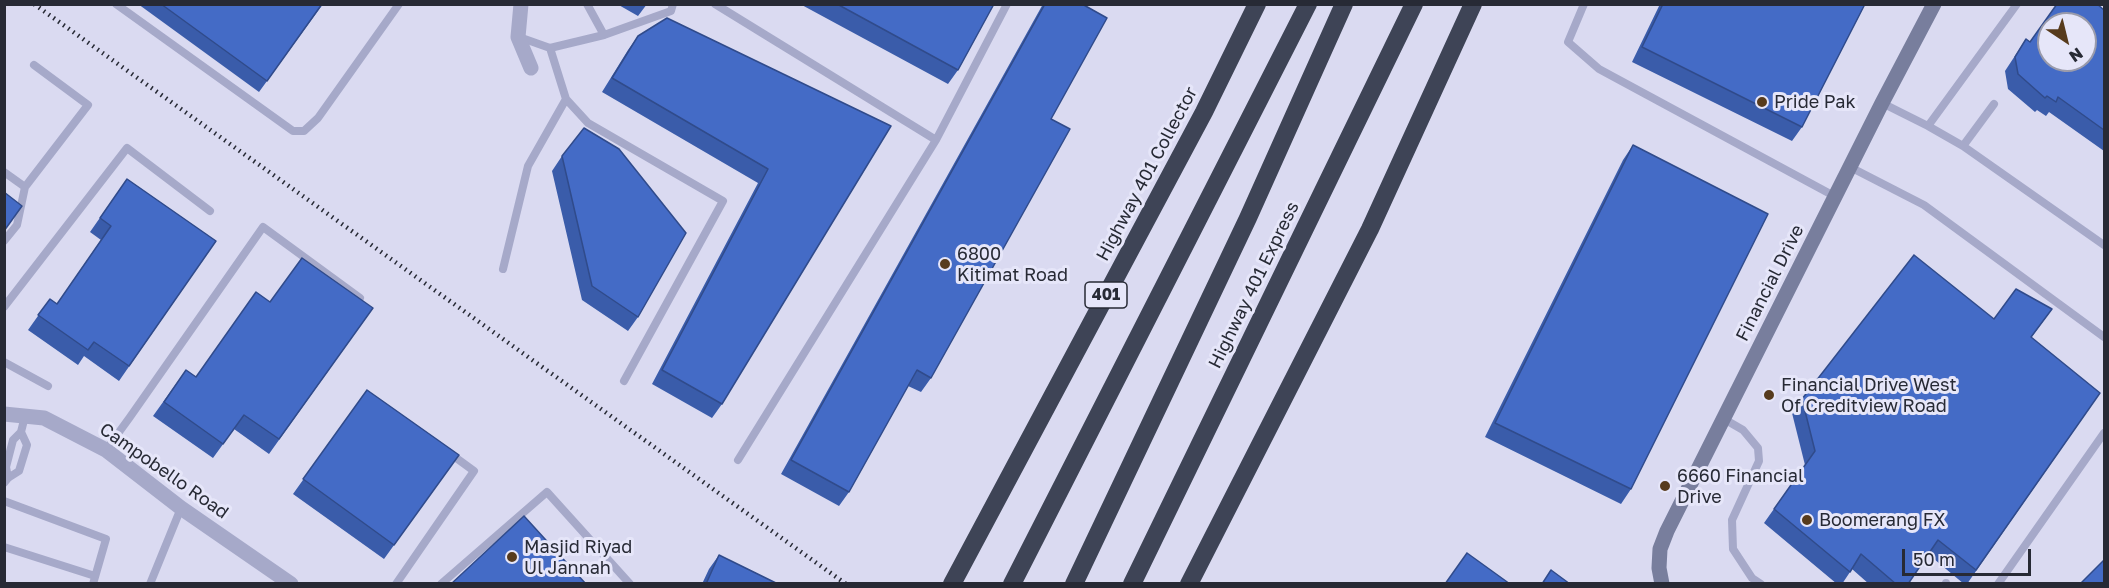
<!DOCTYPE html>
<style>
body{margin:0}
#map{position:relative;width:2109px;height:588px;overflow:hidden;background:#dadaf1;font-family:"Golos Text",sans-serif}
canvas{display:block}
.frame{position:absolute;inset:0;border:6px solid #272a35;pointer-events:none}
.north{position:absolute;left:2037px;top:12px;width:60px;height:60px;box-sizing:border-box;background:#e6e6f9;border:2px solid #9a9bab;border-radius:50%;rotate:145deg;font-size:16px;font-weight:700;line-height:24px;text-align:center;color:#272a35}
.north::after{content:'';display:block;margin:auto;width:21px;height:27px;background:#573b1d;clip-path:polygon(50% 0,100% 100%,50% 72%,0 100%)}
.scale{position:absolute;left:1902px;top:549px;width:129px;height:27px;box-sizing:border-box;border:3px solid #272a35;border-top:0;padding-left:8px;font-size:18px;line-height:21px;white-space:nowrap;color:#272a35;-webkit-text-stroke:4px #e6e6f9;paint-order:stroke}
</style>
<div id="map">
<canvas width="2109" height="588"></canvas>
<div class="frame"></div>
<div class="north">N</div>
<div class="scale">50 m</div>
</div>
<script>
const c = document.querySelector('canvas').getContext('2d');
c.lineJoin = 'round';
function toPath(rows) {
  const path = new Path2D();
  for (const r of rows) {
    path.moveTo(r[0], r[1]);
    for (let i = 2; i < r.length; i += 2) path.lineTo(r[i], r[i + 1]);
  }
  return path;
}
function strokePath(path, color, width, dash) {
  c.strokeStyle = color;
  c.lineWidth = width;
  c.lineCap = dash ? 'butt' : 'round';
  c.setLineDash(dash || []);
  c.stroke(path);
}
function paint(path, color) {
  c.fillStyle = color;
  c.fill(path, 'evenodd');
}
function write(font, color, halo, rows, align = 'center') {
  c.font = font + ' "Golos Text",sans-serif';
  c.lineWidth = 6;
  c.setLineDash([]);
  c.textBaseline = 'middle';
  c.strokeStyle = halo;
  c.fillStyle = color;
  for (const [text, x, y, turn = 0] of rows) {
    c.save();
    c.translate(x, y);
    c.rotate((+turn || 0) * Math.PI / 180);
    c.textAlign = isNaN(turn) ? turn : align;
    if (halo) c.strokeText(text, 0, 0);
    c.fillText(text, 0, 0);
    c.restore();
  }
}
strokePath(toPath([
 [116,4,293,131,304,131,318,118,399,4],
 [587,4,604,35,671,11,673,4],
 [715,4,936,140],
 [1584,4,1568,42,1599,69,1836,197],
 [519,37,550,48,604,35],
 [550,48,566,99,588,123,723,201,624,381],
 [1882,103,1928,126,2017,4],
 [1928,126,1963,146,2104,245],
 [1963,146,1994,104],
 [1850,167,1924,205,2104,337],
 [4,172,25,187],
 [4,241,17,225,25,187,88,105,34,65],
 [503,269,528,166,566,99],
 [4,307,127,148,210,211],
 [4,362,48,386],
 [1724,419,1743,430,1758,448,1759,461,1732,520,1733,549,1752,578,1761,584],
 [106,450,130,417,263,227,360,298],
 [738,460,936,140,1007,4],
 [8,478,6,467,13,440,21,432,25,416],
 [4,483,8,478,19,471,27,445,21,432],
 [4,501,106,539,93,584],
 [4,547,95,576],
 [150,584,181,508],
 [396,584,474,471,448,452],
 [441,584,547,492,630,584],
 [1946,584,1946,583],
 [1998,584,2104,433]
]), '#a6a9c9', 8);
strokePath(toPath([
 [521,4,518,37,531,68],
 [4,414,44,418,106,450,181,508,291,584]
]), '#a6a9c9', 15);
strokePath(toPath([
 [1662,584,1659,568,1660,549,1667,531,1882,103,1934,4]
]), '#787e9d', 15);
strokePath(toPath([
 [952,584,1204,112,1257,4],
 [1012,584,1308,4],
 [1074,584,1248,218,1344,4],
 [1132,584,1414,4],
 [1189,584,1370,229,1473,4]
]), '#3e4456', 18);
strokePath(toPath([
 [34,4,846,584]
]), '#272a35', 4.5, [1.5, 4.5]);
paint(toPath([
 [138,4,323,4,259,92],
 [617,4,647,4,638,16],
 [800,4,994,4,958,70,948,84],
 [1043,4,1082,4,931,378,921,392,908,386,849,492,839,506,781,474],
 [1660,4,1865,4,1802,127,1792,141,1632,62],
 [2104,10,2104,151,2049,112,2046,116,2037,110,2035,112,2008,89,2005,71,2026,39,2030,42],
 [638,36,891,126,722,404,712,418,652,384,758,183,602,92,628,50],
 [1633,145,1631,489,1621,504,1485,437,1623,160],
 [562,156,638,317,628,331,582,300,552,171],
 [127,179,216,241,119,381,84,356,78,365,28,330,50,299,57,304,101,240,90,232],
 [270,302,373,308,269,454,234,429,213,458,153,416,186,370,196,377],
 [2052,309,2031,338,2100,393,1967,584,1964,584,1928,554,1908,584,1869,584,1852,569,1842,584,1837,584,1764,523,1805,465,1792,413,1802,399,1994,319],
 [367,390,459,455,384,559,293,494],
 [719,555,778,584,702,584,709,569]
]), '#3a5caa');
const building = toPath([
 [161,4,322,4,267,81,161,4],
 [837,4,994,4,958,70,837,4],
 [1045,4,1082,4,1107,18,1051,119,1070,129,931,378,917,370,849,492,791,460,1045,4],
 [1663,4,1865,4,1802,127,1642,47,1663,4],
 [2057,4,2097,4,2104,10,2104,130,2058,97,2056,102,2047,96,2045,98,2018,74,2015,57,2026,39,2030,42,2057,4],
 [2049,24,2085,24,2085,60,2049,60,2049,24],
 [667,18,891,126,722,404,662,370,768,169,612,78,638,36,667,18],
 [584,128,619,149,686,233,638,317,592,286,562,156,584,128],
 [1633,145,1768,214,1631,489,1495,423,1633,145],
 [127,179,216,241,129,366,94,342,88,350,38,315,50,299,57,304,111,226,100,218,127,179],
 [4,192,22,206,4,231,4,192],
 [1914,255,1994,319,2016,289,2052,309,2031,337,2100,393,1976,570,1938,540,1908,584,1896,584,1861,554,1850,572,1774,509,1815,451,1802,399,1914,255],
 [302,258,373,308,279,439,244,415,223,444,164,402,186,370,196,377,256,292,270,302,302,258],
 [367,390,459,455,394,545,303,479,367,390],
 [524,516,586,584,451,584,524,516],
 [1467,553,1510,584,1445,584,1467,553],
 [719,555,778,584,706,584,719,555],
 [2104,560,2104,584,2080,584,2104,560],
 [1551,570,1570,584,1542,584,1551,570]
]);
paint(building, '#446bc6');
strokePath(building, '#304b8b', 1.5);
for (const [x, y, r, color] of [
 [1762,102,6,"#573b1d"],
 [945,264,6,"#573b1d"],
 [1769,395,6,"#573b1d"],
 [1665,486,6,"#573b1d"],
 [1807,520,6,"#573b1d"],
 [512,557,6,"#573b1d"]
]) {
  const dot = new Path2D();
  dot.arc(x, y, r, 0, 2 * Math.PI);
  c.fillStyle = color;
  c.fill(dot);
  strokePath(dot, '#e6e6f9', 2);
}
for (const [x, y, w] of [
 [1106,295,42]
]) {
  const box = new Path2D();
  box.roundRect(x - w / 2, y - 13, w, 26, 4.5);
  c.fillStyle = '#e6e6f9';
  c.fill(box);
  strokePath(box, '#272a35', 1.5);
}
write('bold 16px', '#272a35', null, [
 ["401",1106,295]
]);
write('18px', '#272a35', '#e6e6f9', [
 ["Pride Pak",1774,102],
 ["6800",957,254],
 ["Kitimat Road",957,275],
 ["Financial Drive West",1781,385],
 ["Of Creditview Road",1781,406],
 ["6660 Financial",1677,476],
 ["Drive",1677,497],
 ["Boomerang FX",1819,520],
 ["Masjid Riyad",524,547],
 ["Ul Jannah",524,568]
], 'left');
write('18px', '#272a35', '#e6e6f9', [
 ["Highway 401 Collector",1147,174,-62],
 ["Financial Drive",1770,283,-63],
 ["Highway 401 Express",1254,285,-64],
 ["Campobello Road",164,471,35]
]);
</script>
